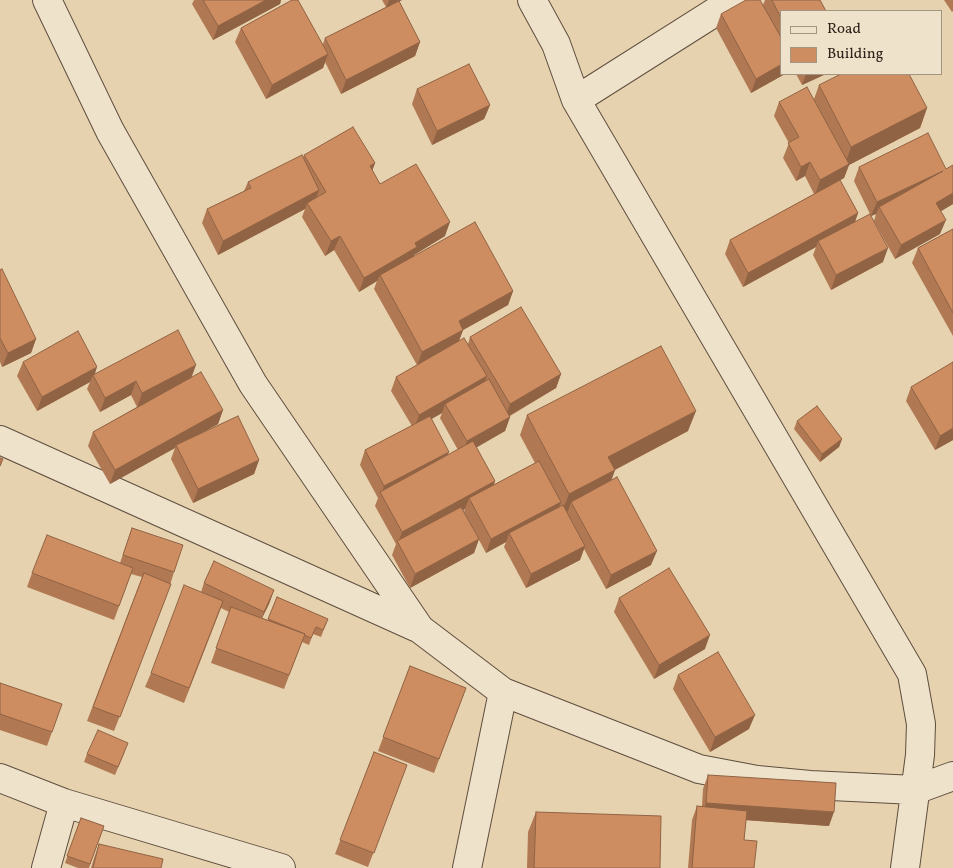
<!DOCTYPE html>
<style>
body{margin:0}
#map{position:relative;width:953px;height:868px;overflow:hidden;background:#e6d2ae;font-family:Vollkorn,serif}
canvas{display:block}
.legend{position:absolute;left:780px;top:10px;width:162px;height:65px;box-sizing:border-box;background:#efe2ca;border:1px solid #a39584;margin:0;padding:6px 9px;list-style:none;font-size:15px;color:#30221a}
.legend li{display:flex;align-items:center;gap:10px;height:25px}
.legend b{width:25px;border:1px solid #a39584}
</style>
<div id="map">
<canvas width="953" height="868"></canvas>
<ul class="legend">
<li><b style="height:6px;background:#efe2ca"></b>Road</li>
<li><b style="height:14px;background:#ce8d61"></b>Building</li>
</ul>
</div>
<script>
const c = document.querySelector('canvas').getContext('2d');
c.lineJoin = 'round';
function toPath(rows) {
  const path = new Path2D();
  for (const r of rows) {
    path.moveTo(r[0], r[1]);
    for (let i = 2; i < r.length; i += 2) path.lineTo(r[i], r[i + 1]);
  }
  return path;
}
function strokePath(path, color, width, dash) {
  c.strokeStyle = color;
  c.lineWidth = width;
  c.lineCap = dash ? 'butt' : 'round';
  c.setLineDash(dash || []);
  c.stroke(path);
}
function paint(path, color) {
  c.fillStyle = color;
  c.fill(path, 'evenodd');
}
const street = toPath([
 [47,0,110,131,253,384,420,629],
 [532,0,556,44,576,100,912,674,921,724,920,755,905,868],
 [576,100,734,0],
 [0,440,420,629,503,692,699,769,757,780,810,785,915,790,953,776],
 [0,778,64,803,281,868],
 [46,868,64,803],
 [467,868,503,692]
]);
strokePath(street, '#5e4e3f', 30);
strokePath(street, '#efe2ca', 28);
paint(toPath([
 [194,0,281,0,280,4,213,40,192,4],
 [382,0,402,0,399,1,420,42,415,56,341,94,325,62,323,68,266,99,235,42,241,28,323,44,325,38,386,7],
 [765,0,820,0,782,11,782,74,785,74,751,93,716,28,721,14,763,5],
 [944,0,953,0,953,11,952,12],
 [796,74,826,74,802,85],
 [819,85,927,108,920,128,849,165,844,178,840,180,858,213,855,222,883,262,831,290,813,255,816,247,743,287,725,254,730,240,814,194,805,176,796,181,783,158,789,143,774,116,779,102,814,99],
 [417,89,490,105,484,119,432,145,412,104],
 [304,155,375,163,372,170,380,184,445,236,414,255,414,256,513,291,508,305,463,330,459,340,468,344,470,337,561,374,556,388,510,416,510,417,505,431,476,447,495,481,494,485,535,463,520,435,527,415,688,431,615,470,611,480,651,565,606,589,584,549,580,560,526,588,504,547,506,542,486,553,464,512,465,509,463,510,479,539,474,553,410,588,392,555,396,544,375,506,378,498,360,465,365,450,412,426,391,391,396,377,417,365,374,289,377,281,359,292,334,250,325,256,302,217,305,209,218,255,202,223,207,209,244,191,248,182,303,158],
 [442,413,440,418,458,450,447,456,431,419],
 [953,165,953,204,941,211,940,234,895,259,874,221,876,214,871,216,854,181,859,167,946,169],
 [953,229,953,336,912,263,918,248],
 [0,270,36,339,31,353,2,367,0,362],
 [23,362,94,374,192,377,223,410,218,424,201,433,259,460,254,474,193,503,171,459,175,448,110,484,88,446,93,432,137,407,131,395,100,412,87,389,90,382,37,411,17,376],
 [911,387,953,440,935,450,906,401],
 [797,421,842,439,839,447,820,462,794,429],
 [132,528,174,572,166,598,114,731,87,721,142,577,131,574,114,620,27,587,32,573,120,563],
 [204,583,274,590,269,604,262,618,268,620,277,597,328,619,321,637,313,634,309,645,302,642,284,689,211,663,229,612,221,608,184,703,145,687,151,673,201,592],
 [619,598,705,649,654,679,614,612],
 [410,666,466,688,434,773,378,751],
 [678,675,749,729,710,752,673,689],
 [0,683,62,704,47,746,0,730],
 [125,751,115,775,84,762,87,754],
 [374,752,407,765,368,867,335,854],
 [708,775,829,826,746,820,744,840,754,868,688,868,692,820,697,806,702,806,703,789],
 [536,812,660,868,527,868,528,832],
 [81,818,104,826,89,868,78,868,65,863],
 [99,844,161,868,91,868,94,858]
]), '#b17953');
paint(toPath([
 [266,0,281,0,280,4,213,40,218,26],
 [389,0,402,0,386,8],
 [420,42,415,56,341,94,346,80],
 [328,54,323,68,266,99,272,85],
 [782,64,782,74,785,74,751,93,756,79],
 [806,74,826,74,802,85],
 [490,105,484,119,432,145,437,131],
 [927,108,920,128,849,165,844,178,815,195,820,180,844,167,851,147],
 [810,162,805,176,796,181,801,167],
 [375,163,370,177,370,166],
 [943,171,879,207,876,214,871,216,877,202],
 [319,190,314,204,307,203,305,209,218,255,223,241],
 [953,193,953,204,931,217,936,203],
 [858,213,853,227,818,241,816,247,743,287,748,273],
 [946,220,940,234,895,259,901,245],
 [450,222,445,236,414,255,412,261,380,275,377,281,359,292,364,278,415,243],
 [340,236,334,250,325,256,331,241],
 [888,248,883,262,831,290,836,275],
 [513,291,508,305,463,330,458,344,417,366,422,352,459,321],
 [36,339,31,353,2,367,8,353],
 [196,365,191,379,137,408,142,393],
 [97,367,94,377,93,375,90,382,37,411,42,397],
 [561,374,556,388,505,418,510,404],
 [487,376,481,390,445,404,442,413,414,429,419,415],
 [136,381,131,395,100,412,105,398],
 [223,410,218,424,177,447,176,445,175,448,110,484,115,470],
 [696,411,688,431,601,477,608,457],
 [510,417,505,431,462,456,467,441],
 [953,428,953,440,935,450,940,436],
 [842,439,839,447,820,462,822,454],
 [449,452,443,466,381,494,384,486],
 [259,460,254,474,193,503,198,489],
 [615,470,608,490,571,502,568,511,561,514,569,494],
 [495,481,490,495,469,498,465,509,399,545,398,543,402,532],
 [561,502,556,516,509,533,506,542,486,553,491,539],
 [479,539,474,553,410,588,415,574],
 [585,546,580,560,526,588,531,574],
 [657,551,651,565,606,589,611,575],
 [274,590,269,604,258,626,264,612],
 [710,635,705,649,654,679,659,665],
 [755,715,749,729,710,752,715,737],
 [706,803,834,812,829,826,701,817]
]), '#906344');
const building = toPath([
 [203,0,266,0,218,26,203,0],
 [292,0,298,0,328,54,272,85,241,28,292,0],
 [746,0,760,0,782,39,782,64,756,79,721,14,746,0],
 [772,0,820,0,826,11,782,11,782,20,772,0],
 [399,1,420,42,346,80,325,38,399,1],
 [469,64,490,105,437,131,417,89,469,64],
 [841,74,909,74,927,108,851,147,819,85,841,74],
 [807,87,849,164,820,180,810,162,801,167,788,143,799,137,779,102,807,87],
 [353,127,375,163,370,166,380,184,416,164,450,222,415,243,417,247,364,278,340,236,331,241,307,203,326,192,304,155,353,127],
 [928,133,946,169,953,165,953,193,936,203,946,220,901,245,879,207,943,171,877,202,859,167,928,133],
 [302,155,319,190,223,241,207,209,251,188,248,182,302,155],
 [840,180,858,213,748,273,730,240,840,180],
 [870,214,888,248,836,275,818,241,870,214],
 [475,222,513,291,459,321,463,330,422,352,380,275,475,222],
 [953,229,953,313,918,248,953,229],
 [2,269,36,339,8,353,0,338,0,270,2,269],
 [521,307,561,374,510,404,470,337,521,307],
 [178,330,196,365,142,393,136,381,105,398,93,375,178,330],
 [78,331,97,367,42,397,23,362,78,331],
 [464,338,487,376,419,415,396,377,464,338],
 [661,346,696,411,608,457,615,470,569,494,527,415,661,346],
 [953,362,953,428,940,436,911,387,953,362],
 [201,372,223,410,115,470,93,432,201,372],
 [489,379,510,417,467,441,445,404,489,379],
 [817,406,842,439,822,454,797,421,817,406],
 [238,416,259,460,198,489,176,445,238,416],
 [430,416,449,452,384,486,365,450,430,416],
 [473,441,495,481,402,532,380,492,473,441],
 [0,458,3,459,0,466,0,458],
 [539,461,561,502,491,539,469,498,539,461],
 [617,477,657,551,611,575,571,502,617,477],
 [563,505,585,546,531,574,509,533,563,505],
 [461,507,479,539,415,574,397,541,461,507],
 [132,528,183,545,174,572,123,555,132,528],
 [47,535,133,568,119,606,32,573,47,535],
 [214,561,274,590,264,612,204,583,214,561],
 [669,568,710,635,659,665,619,598,669,568],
 [144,573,171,584,120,717,93,707,144,573],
 [184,585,223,601,189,688,151,673,184,585],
 [277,597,328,619,323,630,316,627,311,638,304,635,305,634,268,619,277,597],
 [231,607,305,634,289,675,216,648,231,607],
 [718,652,755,715,715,737,678,675,718,652],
 [410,666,466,688,439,759,383,737,410,666],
 [0,683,62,704,52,732,0,714,0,683],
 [98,730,128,743,118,767,87,754,98,730],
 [374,752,407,765,374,853,340,840,374,752],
 [708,775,836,783,834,812,706,803,708,775],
 [697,806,747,811,744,840,757,841,754,868,692,868,697,806],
 [536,812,661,816,660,868,534,868,536,812],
 [81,818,104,826,90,864,67,856,81,818],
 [99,844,163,859,161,868,93,868,99,844]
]);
paint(building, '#ce8d61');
strokePath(building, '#906344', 1);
</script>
